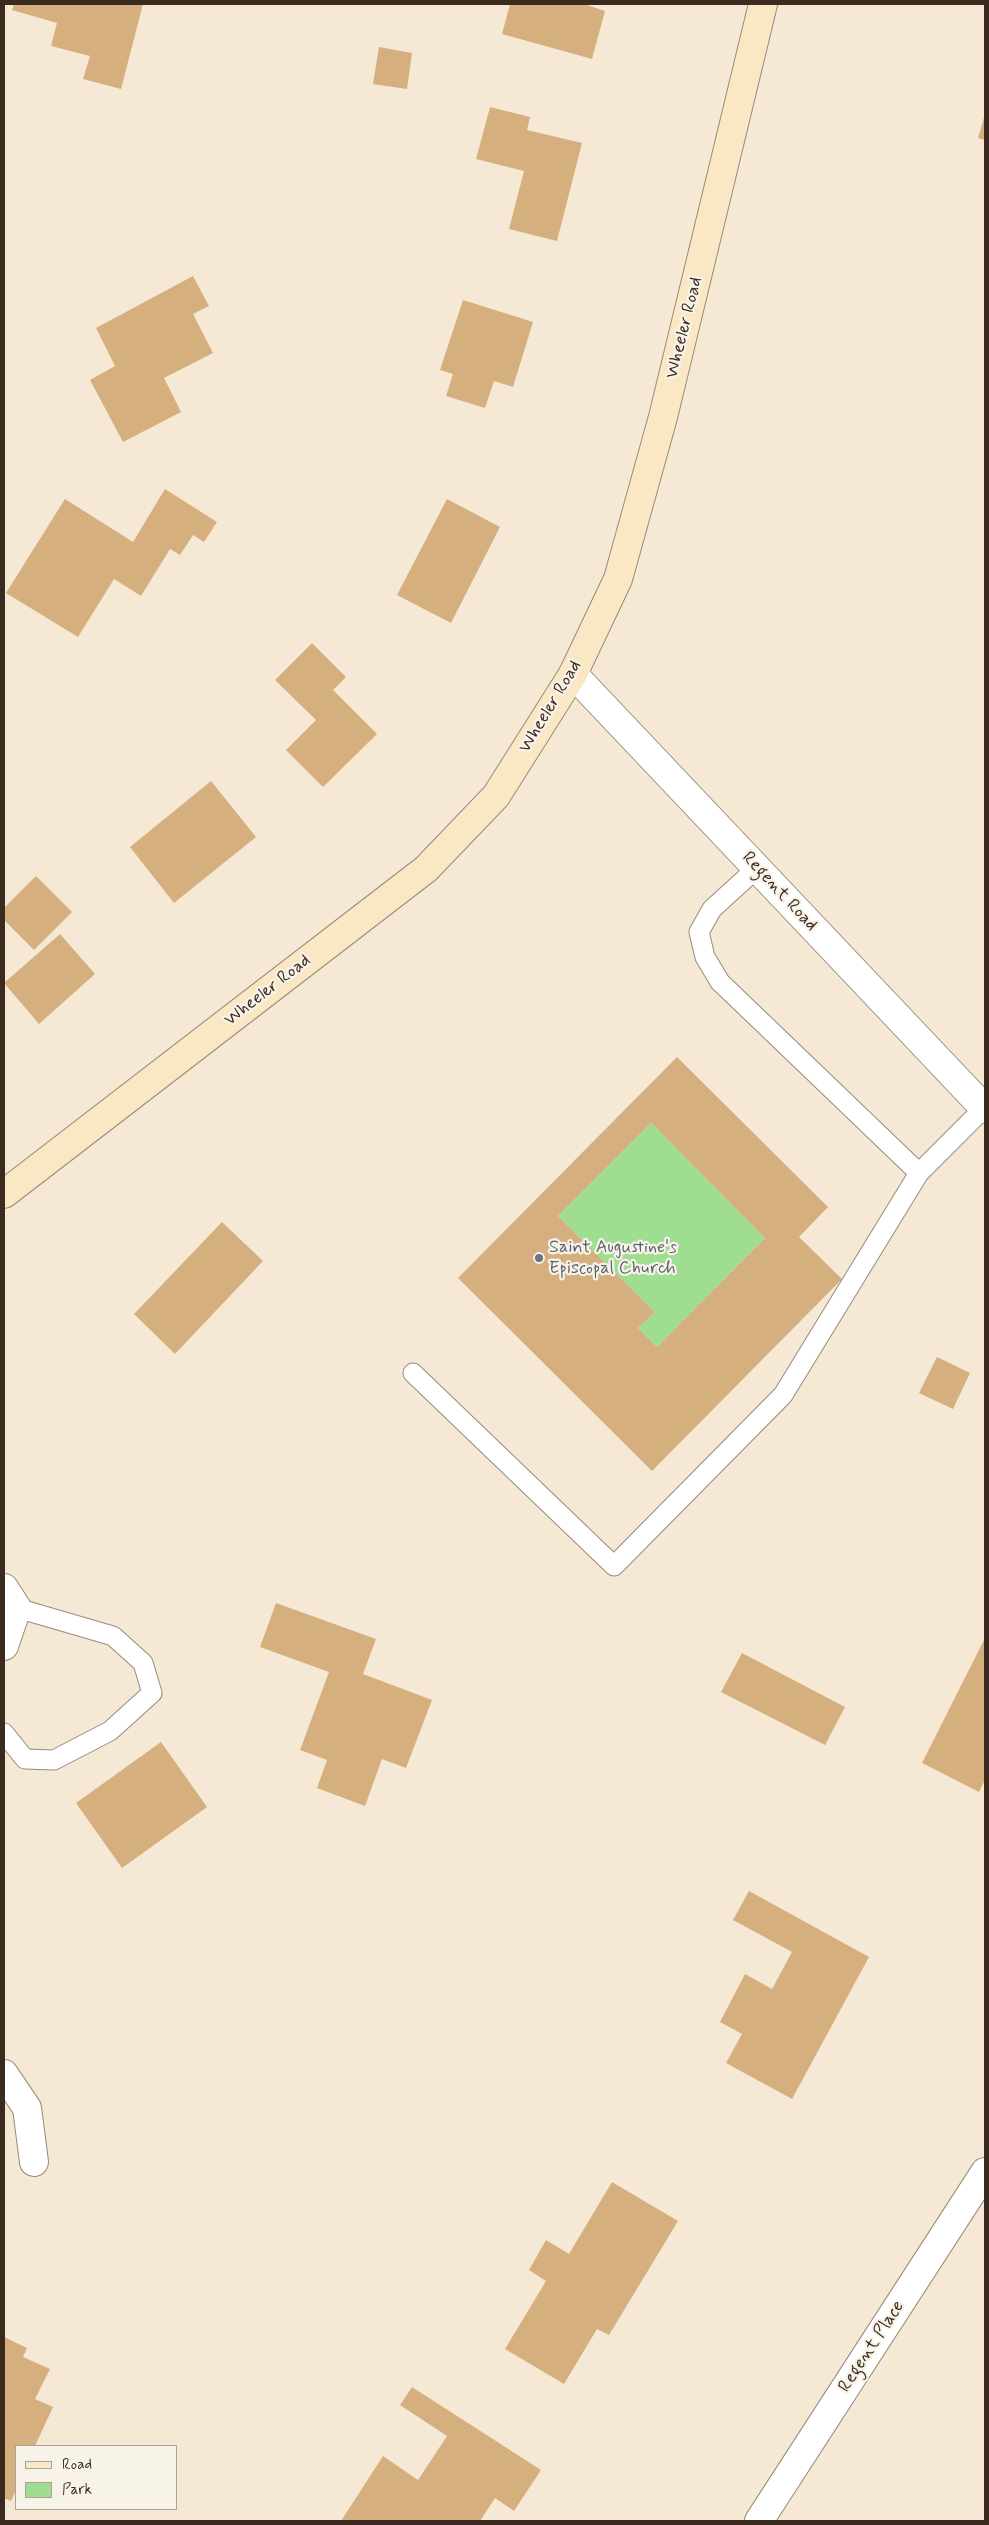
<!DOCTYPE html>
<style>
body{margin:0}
#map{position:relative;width:989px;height:2525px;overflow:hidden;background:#f5e9d5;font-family:Mynerve,sans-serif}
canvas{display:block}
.frame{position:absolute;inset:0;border:5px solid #3b2a1e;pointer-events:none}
.legend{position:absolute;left:15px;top:2445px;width:162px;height:65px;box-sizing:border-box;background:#f7f3e8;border:1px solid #aca397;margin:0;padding:6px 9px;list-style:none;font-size:15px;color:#3b2a1e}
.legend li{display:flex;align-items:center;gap:10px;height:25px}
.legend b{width:25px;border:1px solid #aca397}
</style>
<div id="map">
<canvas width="989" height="2525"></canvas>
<div class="frame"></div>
<ul class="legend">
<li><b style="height:6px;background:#fae7c3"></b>Road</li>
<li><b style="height:14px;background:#9fdd91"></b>Park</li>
</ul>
</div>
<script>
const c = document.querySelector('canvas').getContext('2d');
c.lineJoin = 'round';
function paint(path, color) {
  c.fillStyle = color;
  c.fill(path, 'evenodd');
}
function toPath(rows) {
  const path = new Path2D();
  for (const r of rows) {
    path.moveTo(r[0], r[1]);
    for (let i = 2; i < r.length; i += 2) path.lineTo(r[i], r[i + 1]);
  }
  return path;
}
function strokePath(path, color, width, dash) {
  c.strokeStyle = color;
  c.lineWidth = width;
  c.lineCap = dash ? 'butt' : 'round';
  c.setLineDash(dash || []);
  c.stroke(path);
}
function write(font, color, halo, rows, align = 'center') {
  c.font = font + ' Mynerve,sans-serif';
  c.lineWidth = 4.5;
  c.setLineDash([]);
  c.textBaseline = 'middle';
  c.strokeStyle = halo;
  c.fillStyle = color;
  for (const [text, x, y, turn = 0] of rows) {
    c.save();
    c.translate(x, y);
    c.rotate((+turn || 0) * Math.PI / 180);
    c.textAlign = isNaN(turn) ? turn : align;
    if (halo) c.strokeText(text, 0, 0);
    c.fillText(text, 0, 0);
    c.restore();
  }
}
paint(toPath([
 [651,1123,765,1238,657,1347,638,1328,655,1312,558,1216]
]), '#9fdd91');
paint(toPath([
 [14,4,143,4,121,89,83,79,90,56,51,46,57,23,12,10],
 [510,4,584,4,605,11,592,59,502,34],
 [379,47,412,53,407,89,373,84],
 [490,107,530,117,527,130,582,143,557,241,509,229,524,171,476,159],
 [985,114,985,140,978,138],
 [193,276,209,306,193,314,213,353,164,378,181,412,123,442,90,380,115,366,96,328],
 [463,300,533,322,513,387,494,381,485,408,446,396,453,374,440,370],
 [165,489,217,522,204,542,193,535,180,555,170,549,141,596,114,579,78,637,6,593,65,499,133,542],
 [447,499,500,527,451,623,397,595],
 [312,643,346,677,333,690,377,734,323,787,286,750,316,720,275,680],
 [211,781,256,837,174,903,130,847],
 [36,876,72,912,34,950,4,920,4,908],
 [60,934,95,974,39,1024,4,983],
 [677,1057,828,1207,799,1237,842,1279,652,1471,458,1278],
 [651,1123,765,1238,657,1347,638,1328,655,1312,558,1216],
 [222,1222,263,1261,175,1354,134,1314],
 [937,1357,970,1373,953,1409,919,1393],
 [276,1603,376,1639,363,1674,432,1700,406,1768,382,1759,365,1806,317,1788,327,1760,300,1750,329,1672,260,1647],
 [985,1638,985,1780,979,1792,922,1763],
 [742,1653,845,1707,825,1745,721,1692],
 [161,1742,207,1807,122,1868,76,1803],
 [749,1891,869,1957,792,2099,726,2063,742,2034,720,2022,745,1974,772,1989,792,1952,733,1920],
 [612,2182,678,2221,609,2335,597,2329,564,2384,505,2349,546,2281,529,2270,546,2240,569,2254],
 [4,2337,27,2348,23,2357,50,2369,35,2399,53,2407,35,2446,16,2446,16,2490,11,2501,4,2498],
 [412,2387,541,2470,514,2511,495,2498,480,2521,341,2521,383,2456,418,2480,447,2436,400,2405]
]), '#d6af7f');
const lane = toPath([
 [757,868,712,909,699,932,705,957,720,982,919,1173],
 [413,1373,614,1566,783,1395,919,1173,984,1108],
 [4,1733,25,1759,54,1760,110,1731,152,1693,143,1663,113,1636,17,1608]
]);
const street = toPath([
 [573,674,985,1109],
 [4,1588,17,1608,4,1646],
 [4,2074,27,2108,34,2162],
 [759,2521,985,2172]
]);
const secondary = toPath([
 [4,1194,426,869,496,796,573,674,618,579,663,417,763,4]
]);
strokePath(lane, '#988a7a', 21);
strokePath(street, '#988a7a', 30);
strokePath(secondary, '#988a7a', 30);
strokePath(lane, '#fff', 19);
strokePath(street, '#fff', 28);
strokePath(secondary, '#fae7c3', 28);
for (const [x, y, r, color] of [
 [539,1258,5,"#6b7280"]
]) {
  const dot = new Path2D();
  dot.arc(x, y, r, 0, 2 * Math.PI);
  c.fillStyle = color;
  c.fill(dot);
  strokePath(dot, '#f7f3e8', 2);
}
write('18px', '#3b2a1e', '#f7f3e8', [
 ["Wheeler Road",685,328,-76],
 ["Wheeler Road",551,707,-59],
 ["Regent Road",779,892,47],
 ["Wheeler Road",268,991,-38],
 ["Regent Place",872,2347,-57]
]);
write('18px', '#5b616d', '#f7f3e8', [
 ["Saint Augustine's",549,1248],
 ["Episcopal Church",549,1269]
], 'left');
</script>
